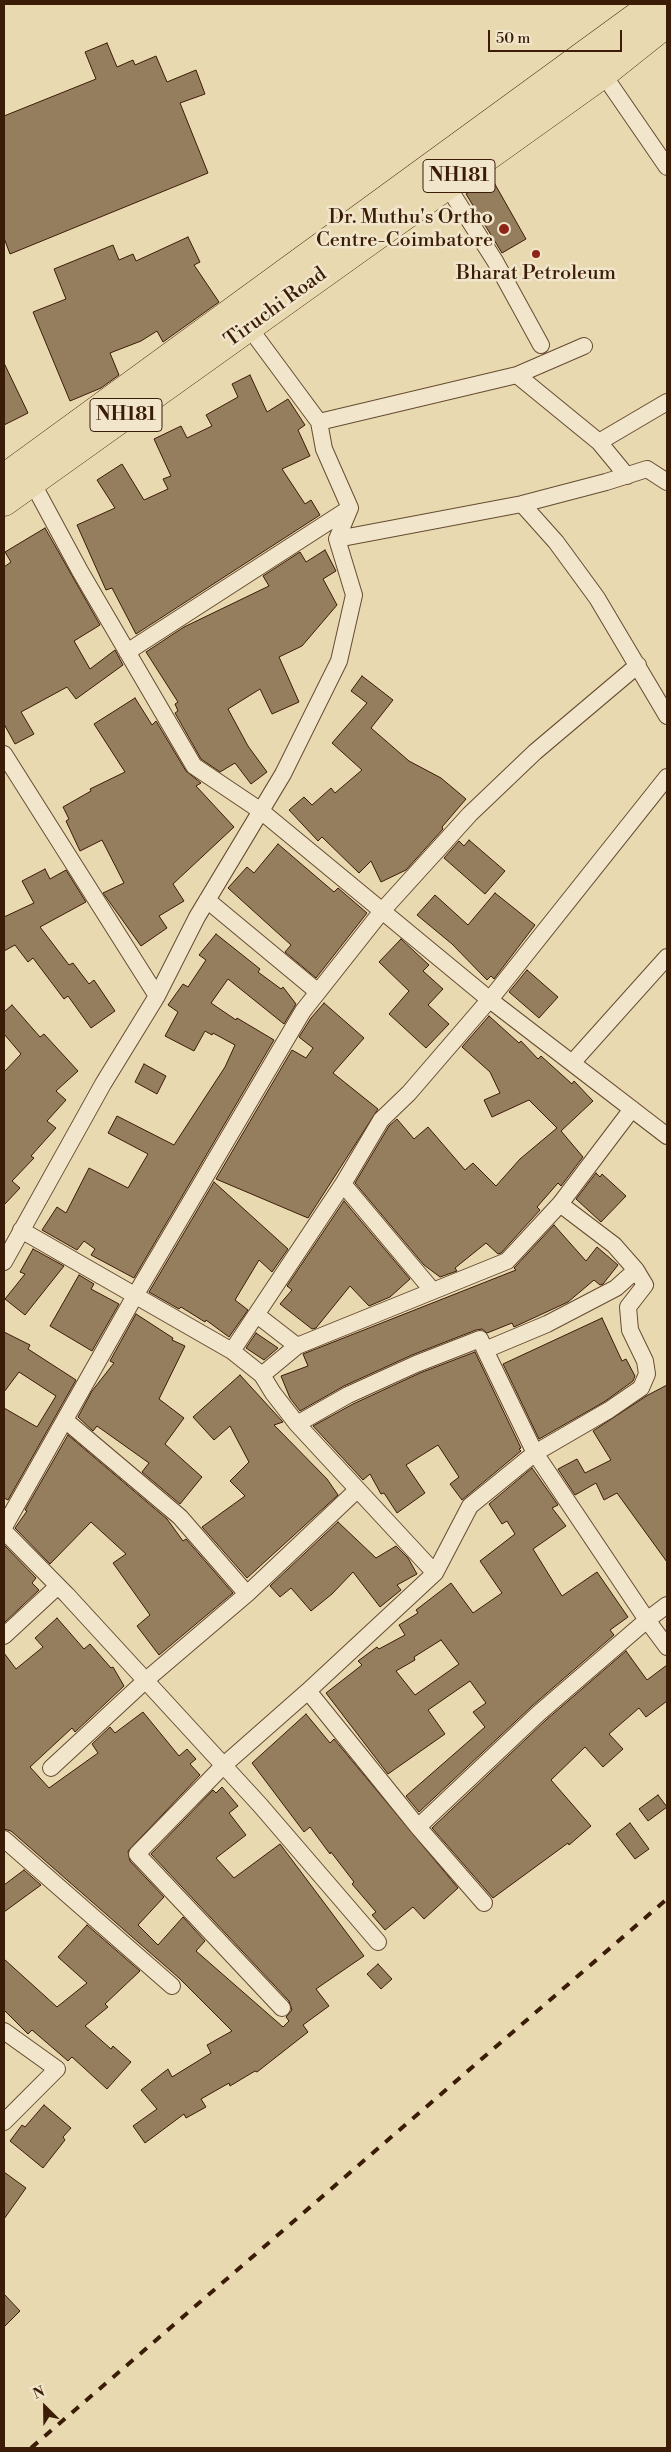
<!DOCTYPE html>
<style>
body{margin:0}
#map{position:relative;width:671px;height:2452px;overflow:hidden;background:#e9d9b0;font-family:"Libre Bodoni",serif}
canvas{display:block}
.frame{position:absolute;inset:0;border:5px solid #3b1c06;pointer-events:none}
.north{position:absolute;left:20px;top:2382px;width:50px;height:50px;-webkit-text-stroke:4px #f1e6cc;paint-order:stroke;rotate:337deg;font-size:14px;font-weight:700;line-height:20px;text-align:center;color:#3b1c06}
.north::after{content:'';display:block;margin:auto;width:18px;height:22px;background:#3b1c06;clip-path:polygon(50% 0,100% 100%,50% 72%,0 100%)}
.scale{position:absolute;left:488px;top:30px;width:134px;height:22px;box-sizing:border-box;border:2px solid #3b1c06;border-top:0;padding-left:6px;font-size:15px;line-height:18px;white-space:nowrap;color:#3b1c06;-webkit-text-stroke:4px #f1e6cc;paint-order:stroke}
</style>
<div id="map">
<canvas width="671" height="2452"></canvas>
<div class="frame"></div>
<div class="north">N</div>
<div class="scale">50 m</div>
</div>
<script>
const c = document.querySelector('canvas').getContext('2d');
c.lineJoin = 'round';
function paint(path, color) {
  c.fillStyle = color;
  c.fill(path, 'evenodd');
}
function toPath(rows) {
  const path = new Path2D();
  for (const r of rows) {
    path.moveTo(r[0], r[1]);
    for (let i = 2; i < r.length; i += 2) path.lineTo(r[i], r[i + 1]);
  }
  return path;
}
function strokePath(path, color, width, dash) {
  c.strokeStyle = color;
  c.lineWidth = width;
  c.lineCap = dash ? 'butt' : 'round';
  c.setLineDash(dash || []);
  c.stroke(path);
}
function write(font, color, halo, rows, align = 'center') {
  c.font = font + ' "Libre Bodoni",serif';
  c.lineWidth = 5;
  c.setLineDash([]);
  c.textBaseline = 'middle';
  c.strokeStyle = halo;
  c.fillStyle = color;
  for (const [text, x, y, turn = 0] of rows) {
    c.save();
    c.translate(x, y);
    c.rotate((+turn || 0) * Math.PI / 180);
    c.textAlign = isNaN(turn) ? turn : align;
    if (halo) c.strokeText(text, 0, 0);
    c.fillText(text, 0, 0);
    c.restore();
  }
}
const building = toPath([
 [107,43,117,67,133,60,135,65,156,56,167,82,196,70,205,94,180,103,208,173,10,254,4,238,4,116,96,79,85,52,107,43],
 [492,179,526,239,502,253,466,194,492,179],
 [188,237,200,262,194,265,219,302,163,342,157,331,141,341,110,353,119,375,101,388,70,401,33,312,66,299,54,269,113,245,119,260,133,254,136,261,188,237],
 [4,363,28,413,4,425,4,363],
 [250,375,267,412,288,399,305,425,298,430,310,456,282,469,305,504,311,500,320,515,136,634,112,588,106,590,77,525,115,508,97,480,122,464,144,500,168,489,163,479,171,476,154,439,181,426,187,438,212,426,206,415,238,397,232,384,250,375],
 [45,528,100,625,74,641,90,669,115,650,123,665,76,699,67,687,21,712,34,734,15,744,4,724,4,567,11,562,5,552,45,528],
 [325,550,336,571,323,579,337,605,302,646,279,657,299,702,272,714,260,689,228,709,248,746,267,772,251,784,235,763,220,772,201,759,175,713,178,711,175,704,178,702,146,652,184,627,269,586,263,576,300,552,306,562,325,550],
 [362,676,393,700,371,728,409,761,441,778,466,799,442,827,443,829,406,870,381,882,371,861,359,873,322,837,318,841,289,810,304,797,312,805,331,788,335,793,362,770,332,743,367,703,351,691,362,676],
 [135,698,152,725,156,721,186,771,201,783,196,786,234,827,173,884,184,901,159,916,167,928,141,946,103,893,124,883,102,840,80,851,66,821,69,819,63,807,91,791,90,789,125,772,94,724,135,698],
 [469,840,505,871,485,894,444,858,459,841,464,846,469,840],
 [278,844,334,892,338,888,367,913,316,978,285,952,291,945,228,888,247,867,254,873,278,844],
 [45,869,50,879,66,870,86,902,40,927,69,965,73,963,89,984,94,980,115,1011,91,1028,68,996,64,999,33,958,28,962,15,945,4,951,4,917,34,903,22,881,45,869],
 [495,893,535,925,494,979,491,976,487,980,452,944,417,915,435,895,468,925,495,893],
 [216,934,260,969,258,972,281,989,283,987,296,1004,284,1024,228,979,211,1003,236,1020,237,1018,274,1040,134,1278,91,1255,95,1249,84,1241,77,1250,42,1230,57,1207,66,1213,89,1168,128,1188,148,1154,108,1133,117,1116,174,1145,225,1067,235,1045,213,1033,212,1035,205,1031,194,1051,165,1036,178,1012,168,1005,183,984,188,987,206,960,199,955,216,934],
 [401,939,429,965,423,971,443,989,428,1005,449,1024,426,1048,389,1014,409,991,379,962,401,939],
 [527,970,558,997,539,1018,509,992,527,970],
 [324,1003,364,1038,333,1073,378,1109,308,1218,216,1179,292,1050,306,1058,313,1048,299,1037,311,1018,324,1003],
 [12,1005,40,1037,44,1034,78,1071,56,1091,66,1100,47,1121,56,1128,31,1156,34,1158,12,1181,20,1188,4,1205,4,1072,21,1054,4,1034,4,1012,12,1005],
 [489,1016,519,1043,521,1041,538,1059,541,1056,572,1084,574,1081,593,1101,561,1131,583,1157,561,1186,558,1183,537,1207,540,1210,501,1253,498,1254,486,1243,455,1268,457,1271,440,1277,424,1265,355,1183,389,1126,397,1119,414,1139,428,1127,465,1170,473,1163,496,1186,520,1159,557,1128,529,1100,492,1117,484,1100,500,1093,490,1072,462,1047,489,1016],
 [144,1064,166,1076,157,1094,135,1082,144,1064],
 [596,1173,600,1177,602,1174,626,1196,601,1222,576,1199,596,1173],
 [214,1182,288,1249,272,1272,259,1260,235,1300,248,1310,229,1337,206,1320,205,1322,181,1307,179,1309,149,1292,214,1182],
 [344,1201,410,1279,390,1297,369,1306,350,1286,316,1328,312,1329,280,1304,292,1290,287,1286,344,1201],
 [554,1225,586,1261,597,1247,618,1265,603,1284,600,1285,594,1280,568,1302,514,1327,512,1323,487,1333,482,1329,476,1330,412,1355,344,1386,300,1411,290,1398,281,1376,308,1366,303,1354,516,1270,514,1268,554,1225],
 [33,1249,64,1266,25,1315,5,1299,25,1274,20,1272,33,1249],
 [79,1275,94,1284,91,1289,119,1304,92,1351,50,1326,79,1275],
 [136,1314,173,1338,172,1340,185,1346,159,1399,184,1418,165,1444,202,1477,180,1504,142,1472,149,1463,97,1426,93,1431,78,1417,92,1391,114,1363,110,1361,136,1314],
 [602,1318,622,1361,626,1359,635,1376,633,1381,604,1402,539,1439,503,1364,602,1318],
 [4,1332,30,1345,28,1349,76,1380,8,1500,4,1498,4,1408,37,1427,56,1396,19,1372,4,1392,4,1332],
 [256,1333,278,1348,264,1360,246,1348,256,1333],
 [475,1352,521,1448,519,1449,521,1451,462,1500,450,1484,459,1477,438,1445,406,1465,425,1493,397,1513,384,1493,381,1494,370,1474,363,1480,313,1426,353,1404,420,1373,475,1352],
 [240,1375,283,1422,274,1425,327,1479,338,1495,247,1578,202,1527,245,1496,230,1481,249,1462,230,1426,214,1440,193,1417,240,1375],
 [667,1385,667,1562,617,1493,604,1500,596,1483,575,1495,558,1469,577,1459,585,1473,611,1460,593,1431,648,1395,667,1385],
 [68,1435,167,1519,183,1541,186,1539,233,1593,159,1655,137,1626,150,1615,113,1563,126,1554,91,1522,50,1564,15,1528,27,1511,25,1510,68,1435],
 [532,1468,558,1505,552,1508,566,1526,533,1549,562,1596,597,1572,628,1617,610,1630,614,1635,532,1706,419,1812,406,1796,485,1727,473,1712,486,1703,470,1681,428,1710,445,1734,388,1774,326,1693,362,1665,358,1661,377,1647,379,1649,405,1635,399,1625,418,1613,416,1610,451,1583,473,1613,502,1593,480,1561,515,1534,507,1521,502,1524,489,1504,532,1468],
 [441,1640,459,1664,415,1695,396,1671,415,1660,414,1657,441,1640],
 [338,1522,376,1558,396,1546,408,1558,417,1574,397,1585,401,1590,380,1607,353,1572,332,1594,311,1611,291,1588,280,1597,270,1586,338,1522],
 [4,1545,36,1578,32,1583,39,1590,4,1623,4,1545],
 [57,1618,84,1649,90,1644,111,1668,113,1667,124,1686,75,1732,72,1728,30,1767,49,1788,98,1753,92,1744,110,1727,115,1733,143,1712,179,1756,187,1749,196,1759,190,1764,200,1775,128,1851,130,1861,164,1897,138,1925,158,1945,183,1917,205,1941,196,1951,283,2027,289,2021,286,2017,292,2010,289,2001,151,1854,213,1790,216,1793,222,1787,238,1806,229,1813,246,1835,216,1858,234,1878,280,1844,364,1956,316,1989,329,2006,303,2025,308,2032,257,2072,255,2071,230,2086,229,2083,201,2099,206,2107,186,2118,184,2114,145,2143,133,2126,157,2109,141,2090,168,2069,172,2077,211,2053,207,2045,232,2031,179,1978,11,1831,4,1829,4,1653,16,1669,43,1647,35,1638,57,1618],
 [626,1651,647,1680,667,1665,667,1701,646,1717,639,1708,609,1734,623,1749,603,1767,585,1747,551,1780,591,1826,569,1845,568,1843,493,1898,432,1828,546,1720,626,1651],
 [306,1714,330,1743,334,1739,458,1888,424,1919,413,1907,385,1930,372,1915,376,1912,352,1884,354,1882,331,1852,330,1854,310,1827,304,1832,252,1763,306,1714],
 [658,1795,667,1807,648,1821,639,1809,658,1795],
 [630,1823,649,1849,635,1859,616,1834,630,1823],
 [24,1870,41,1885,4,1912,4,1885,24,1870],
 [87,1925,140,1971,105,2004,108,2007,85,2026,111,2049,113,2046,131,2062,107,2089,72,2057,68,2061,32,2030,28,2034,4,2010,4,1959,57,2007,87,1983,58,1957,87,1925],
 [378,1964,392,1979,381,1989,367,1974,378,1964],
 [44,2105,71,2128,63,2137,65,2140,43,2168,10,2141,22,2125,25,2127,44,2105],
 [4,2172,26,2188,4,2219,4,2172],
 [4,2294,20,2311,4,2327,4,2294]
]);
paint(building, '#957e5e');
strokePath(building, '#3b1c06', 1);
const street = toPath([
 [603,74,667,167],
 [446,184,495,261,541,345],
 [517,375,584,346],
 [319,422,517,375,599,442],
 [627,476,599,442,667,402],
 [32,482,80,571,194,766,261,811,490,1000,667,1136],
 [522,504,556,542,597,598,667,716],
 [337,539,522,504,606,482,647,469,667,482],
 [127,652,350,508],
 [4,754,157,996],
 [207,900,318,992],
 [572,1063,667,957],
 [343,1184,432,1290],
 [21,1230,232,1351,262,1375,273,1393,297,1424,435,1573],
 [4,1262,103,1084,157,996,197,917,283,774,339,661,354,595,337,539,350,508,324,449,319,422,245,322],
 [257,1315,297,1346,507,1261,560,1204,632,1109],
 [485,1350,535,1453,647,1620,667,1605],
 [232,1351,343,1184,381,1120,409,1093,496,992,667,777],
 [262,1375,297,1346],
 [65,1420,180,1517,247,1594,357,1490],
 [297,1424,348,1395,416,1364,480,1339,485,1350,547,1324,616,1288,636,1270],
 [4,1527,136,1294,303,1011,382,911,470,814,535,752,638,665],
 [4,1531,67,1595,260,1805,378,1942],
 [4,1636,58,1586],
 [308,1691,418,1827,484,1903],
 [51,1768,146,1680,247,1594],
 [418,1827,539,1713,647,1620,667,1647],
 [4,1839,172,1986],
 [282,2008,137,1854,224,1765,308,1691,435,1573,470,1506,535,1453,609,1410,641,1388,647,1374,645,1361,630,1330,628,1307,645,1285,636,1270,614,1245,560,1204],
 [4,2031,57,2069,4,2122]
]);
const highway = toPath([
 [4,478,654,4],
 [4,502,603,74,667,23]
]);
strokePath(street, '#664b30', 18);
strokePath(highway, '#3b1c06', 29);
strokePath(street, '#f1e6cc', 16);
strokePath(highway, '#e9d9b0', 28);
strokePath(toPath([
 [31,2448,667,1899]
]), '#3b1c06', 4, [9, 9]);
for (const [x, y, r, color] of [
 [504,229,6,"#8f2418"],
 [536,254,5,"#8f2418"]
]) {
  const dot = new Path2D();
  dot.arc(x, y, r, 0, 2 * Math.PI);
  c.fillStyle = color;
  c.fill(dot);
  strokePath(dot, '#f1e6cc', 2);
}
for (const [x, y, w] of [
 [459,176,72],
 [126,415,72]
]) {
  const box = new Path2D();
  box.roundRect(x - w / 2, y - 16.5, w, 33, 4);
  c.fillStyle = '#f1e6cc';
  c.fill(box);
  strokePath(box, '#3b1c06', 1);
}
write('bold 19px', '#3b1c06', null, [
 ["NH181",459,176],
 ["NH181",126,415]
]);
write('20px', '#3b1c06', '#f1e6cc', [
 ["Dr. Muthu's Ortho",493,218],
 ["Centre-Coimbatore",493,241],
 ["Bharat Petroleum",536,274,"center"]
], 'right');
write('20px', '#3b1c06', '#f1e6cc', [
 ["Tiruchi Road",276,308,-36]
]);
</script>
